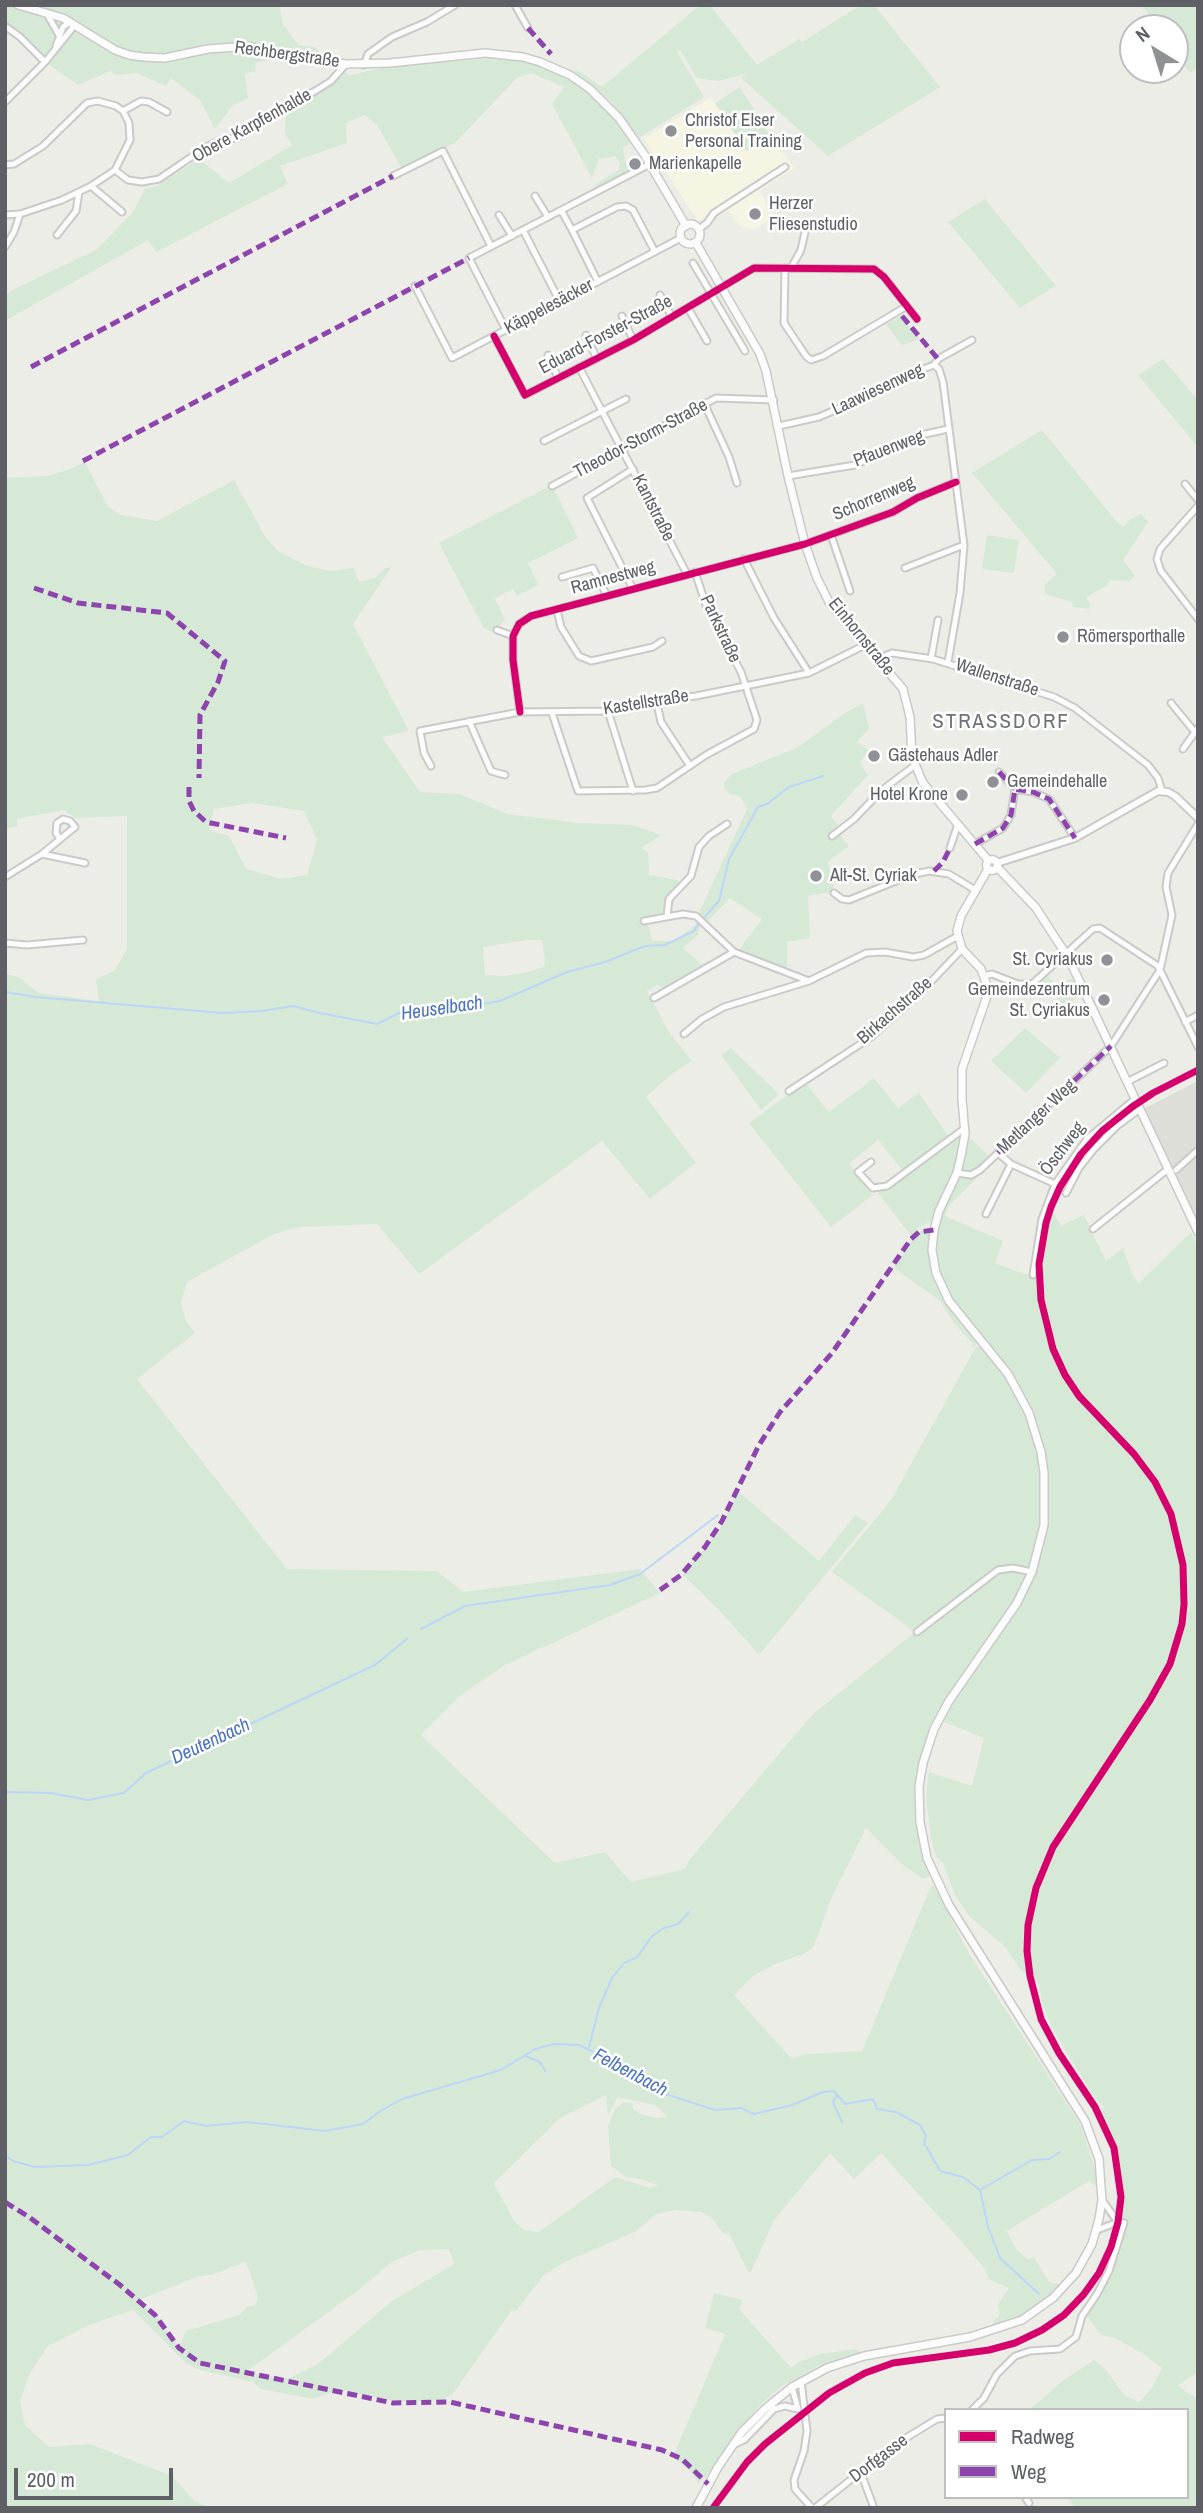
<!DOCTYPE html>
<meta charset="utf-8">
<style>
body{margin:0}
#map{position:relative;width:1203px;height:2513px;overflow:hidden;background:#edede8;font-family:"Archivo Narrow",sans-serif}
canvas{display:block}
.frame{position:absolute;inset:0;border:7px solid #5e6066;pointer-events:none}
.legend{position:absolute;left:944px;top:2408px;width:245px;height:91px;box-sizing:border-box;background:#fff;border:2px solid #bfbfc2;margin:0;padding:9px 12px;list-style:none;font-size:21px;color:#5e6066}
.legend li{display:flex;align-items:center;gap:14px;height:35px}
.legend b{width:35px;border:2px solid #bfbfc2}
.north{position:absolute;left:1119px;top:14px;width:70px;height:70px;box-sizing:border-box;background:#fff;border:2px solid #bfbfc2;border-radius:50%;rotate:322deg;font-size:19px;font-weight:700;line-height:28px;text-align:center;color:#5e6066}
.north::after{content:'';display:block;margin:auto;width:24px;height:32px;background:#909194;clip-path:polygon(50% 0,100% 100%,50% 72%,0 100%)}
.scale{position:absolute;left:14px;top:2468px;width:159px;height:32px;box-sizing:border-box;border:4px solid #5e6066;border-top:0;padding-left:9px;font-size:21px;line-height:24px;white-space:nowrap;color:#5e6066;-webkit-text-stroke:5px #fff;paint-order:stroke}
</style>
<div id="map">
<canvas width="1203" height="2513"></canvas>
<div class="frame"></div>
<ul class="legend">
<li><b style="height:9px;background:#d6006c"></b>Radweg</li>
<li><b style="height:9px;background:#8e44ad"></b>Weg</li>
</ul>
<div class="north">N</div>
<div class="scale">200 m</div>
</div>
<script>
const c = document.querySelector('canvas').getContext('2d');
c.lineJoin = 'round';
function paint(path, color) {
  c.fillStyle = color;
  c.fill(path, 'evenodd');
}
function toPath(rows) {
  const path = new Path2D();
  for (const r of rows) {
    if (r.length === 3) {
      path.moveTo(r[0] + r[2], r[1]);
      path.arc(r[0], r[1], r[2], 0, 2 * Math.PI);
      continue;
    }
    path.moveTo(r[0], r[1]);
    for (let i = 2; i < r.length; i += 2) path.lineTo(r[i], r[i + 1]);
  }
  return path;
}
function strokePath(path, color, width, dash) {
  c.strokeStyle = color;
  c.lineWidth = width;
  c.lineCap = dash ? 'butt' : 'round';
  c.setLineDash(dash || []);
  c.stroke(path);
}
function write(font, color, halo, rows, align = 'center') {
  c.font = font + ' "Archivo Narrow",sans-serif';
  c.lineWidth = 5;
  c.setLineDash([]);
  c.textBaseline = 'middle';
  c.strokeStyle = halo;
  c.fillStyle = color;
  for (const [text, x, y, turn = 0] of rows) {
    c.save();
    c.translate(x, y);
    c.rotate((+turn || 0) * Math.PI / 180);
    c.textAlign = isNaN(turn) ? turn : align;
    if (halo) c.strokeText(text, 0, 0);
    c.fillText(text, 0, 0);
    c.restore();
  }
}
paint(toPath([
 [711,97,745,151,770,136,794,168,760,190,773,218,753,230,738,225,729,210,720,216,711,213,698,221,644,139]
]), '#f6f4e2');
paint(toPath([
 [1198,1081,1198,1225,1142,1110]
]), '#deded9');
paint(toPath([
 [5,5,279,5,283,24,298,45,315,47,320,54,319,57,284,50,277,58,255,63,256,71,245,74,248,98,233,105,215,129,200,100,171,78,166,86,136,73,117,75,110,71,78,85,51,66,15,27,5,23],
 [700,5,710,5,757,65,799,39,802,42,861,5,874,5,940,87,828,156,741,78,746,74,718,81,697,78,680,50,677,52,704,97,639,138,612,102,575,72,576,69,602,87],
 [1142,5,1196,5,1198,67,1190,73,1175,53,1175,28,1158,28],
 [492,58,523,61,543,67,559,73,585,89,608,110,632,142,623,148,625,161,630,173,594,192,597,183,619,170,620,164,616,156,599,159,592,178,552,104,564,87,531,73,517,78,455,143,402,169,377,125,365,115,346,123,347,143,280,166,288,184,156,252,148,240,5,321,5,296,11,291,97,249,133,212,145,189,157,186,199,159,229,183,292,145,285,133,286,111,328,85,344,72,349,75,357,74,379,68],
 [740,87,770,136,746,151,715,103],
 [985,199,1056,286,1020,308,948,222],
 [901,316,920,339,902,345,886,324],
 [1163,359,1198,400,1198,447,1138,375],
 [1042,430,1117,522,1124,527,1128,521,1141,514,1148,522,1123,560,1135,576,1129,581,1110,580,1107,585,1086,598,1091,604,1090,609,1073,607,1072,602,1045,594,1045,584,1057,574,972,473],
 [85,462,108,507,121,515,157,521,234,480,266,538,278,551,305,565,330,571,354,568,359,582,375,578,384,569,392,566,353,624,409,731,382,737,420,792,459,794,508,814,579,823,633,825,661,835,641,848,648,852,649,875,677,880,682,886,669,896,664,905,663,915,648,923,652,941,674,941,698,923,700,925,698,935,683,948,703,966,664,988,657,985,647,991,669,1032,692,1061,672,1074,646,1097,696,1163,650,1199,602,1141,419,1274,377,1224,298,1227,274,1234,187,1282,181,1303,186,1321,195,1333,137,1379,287,1569,437,1571,463,1592,640,1569,660,1593,505,1665,460,1696,421,1735,555,1863,605,1852,631,1882,685,1869,689,1860,812,1715,915,1632,832,1572,891,1500,976,1347,981,1346,1002,1370,1018,1397,1037,1447,1042,1494,1041,1521,1029,1569,1021,1589,927,1740,921,1757,916,1814,919,1844,930,1876,923,1879,904,1866,866,1828,831,1899,814,1946,806,1953,775,1964,753,1976,734,1995,791,2058,808,2054,862,2051,931,1886,935,1887,968,1952,1080,2124,1095,2168,1097,2187,1089,2181,1007,2231,1016,2249,1027,2259,1034,2257,1049,2282,1062,2285,1030,2313,992,2327,993,2322,999,2316,998,2304,1009,2288,989,2279,985,2269,961,2241,881,2153,854,2179,830,2153,774,2220,751,2272,748,2272,729,2233,724,2234,711,2217,701,2212,675,2210,656,2214,635,2232,565,2262,544,2275,516,2311,512,2310,452,2395,442,2400,401,2402,333,2389,332,2392,313,2399,261,2389,253,2382,196,2369,185,2362,133,2310,89,2325,48,2346,30,2373,20,2401,25,2425,49,2447,90,2444,172,2476,195,2501,211,2508,5,2508,5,974,19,977,39,993,99,1001,96,979,114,971,127,949,127,816,75,818,64,810,17,819,18,826,5,829,5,478,48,476,70,469],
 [252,803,304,811,317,840,307,875,282,879,246,869,229,836,209,830,214,809],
 [527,940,542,940,545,962,543,967,528,972,505,976,485,975,483,947],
 [606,2095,608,2115,618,2097,655,2105,668,2117,656,2118,641,2114,634,2110,632,2103,624,2102,615,2109,608,2126,611,2166,626,2177,643,2180,658,2185,650,2188,615,2177,539,2232,524,2230,514,2221,494,2183,559,2119],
 [449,2249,454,2264,392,2301,318,2364,287,2379,246,2372,360,2289,393,2261,421,2250],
 [245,2262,250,2272,258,2298,255,2305,247,2307,239,2315,186,2331,179,2347,156,2315,139,2300,199,2276,212,2275],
 [553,487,578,538,528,563,539,585,517,596,513,589,495,598,505,620,492,632,483,627,439,543,546,488,548,490],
 [987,535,1019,540,1014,573,982,569],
 [863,703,869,729,857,742,869,750,860,762,868,775,831,816,838,825,835,828,849,846,828,862,834,887,830,892,808,896,810,938,787,942,787,970,737,952,762,919,730,898,706,923,698,915,747,809,740,796,730,794,724,787,725,782,730,775,798,747,845,713],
 [1046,974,1058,988,1069,979,1075,979,1080,990,1079,996,1066,1006,1043,987,1042,977],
 [1025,1028,1060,1058,1026,1093,991,1061],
 [731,1048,779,1094,761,1110,721,1055],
 [874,1078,898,1108,919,1093,949,1137,903,1171,878,1140,849,1164,873,1195,831,1227,749,1123,805,1082,829,1112],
 [960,1133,954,1169,932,1221,918,1228,911,1236,878,1193],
 [969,1137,994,1161,949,1206,945,1216,1003,1241,995,1263,1035,1278,1040,1244,1049,1211,1053,1211,1061,1226,1084,1215,1106,1261,1123,1248,1133,1276,1139,1283,1191,1232,1198,1246,1198,2372,1177,2386,1198,2399,1198,2508,1070,2508,1073,2505,1068,2497,1187,2497,1187,2410,1029,2410,1065,2379,1094,2360,1105,2369,1125,2396,1139,2402,1152,2388,1162,2368,1141,2352,1114,2338,1101,2335,1087,2316,1106,2282,1127,2224,1120,2218,1122,2198,1120,2166,1110,2130,1100,2111,1104,2107,1095,2099,1052,2028,1042,2003,1039,1984,1020,1969,1005,1947,969,1916,955,1895,943,1863,936,1856,931,1839,926,1795,929,1772,972,1786,984,1738,942,1721,961,1690,1009,1623,1022,1600,1047,1502,1045,1455,1036,1421,1024,1395,1014,1378,947,1293,936,1265,935,1243,941,1214,960,1172],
 [922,1230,929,1234,930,1264,941,1295,959,1321,975,1339,976,1344,973,1349,972,1343,953,1322,940,1301,894,1268,915,1236],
 [738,1491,819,1561,855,1515,868,1523,759,1655,720,1611,683,1575,719,1531],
 [714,2293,743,2300,739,2309,791,2368,799,2362,820,2354,857,2349,861,2353,818,2366,782,2386,757,2408,706,2477,698,2483,691,2472,673,2457,725,2334,705,2328]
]), '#d6e9d6');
strokePath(toPath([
 [703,919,719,901,729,859,758,807,767,804,789,787,823,776],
 [5,992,36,997,222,1013,262,1011,293,1006,320,1013,377,1024,403,1011,436,1011,500,1001,567,972,605,962,645,946,665,945,694,931,699,923],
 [421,1629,465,1606,610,1585,640,1574,718,1515],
 [5,1792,51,1793,88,1800,124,1793,146,1773,375,1665,407,1639],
 [589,2047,599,2008,612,1978,624,1963,637,1957,652,1936,664,1928,678,1924,689,1912],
 [525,2056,540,2062,545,2071],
 [837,2095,833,2102,842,2122],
 [5,2155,13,2161,35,2167,88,2165,128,2155,151,2137,162,2137,184,2121,206,2126,247,2122,325,2131,363,2124,379,2112,402,2099,501,2070,535,2049,554,2044,579,2045,596,2053,653,2090,715,2110,741,2108,754,2114,792,2105,823,2092,834,2091,845,2104,873,2099,877,2109,896,2112,920,2125,926,2136,924,2143,940,2171,963,2177,980,2190,988,2227,1000,2258,1039,2294],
 [980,2190,1032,2160,1049,2159,1060,2152]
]), '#bdd6f7', 2);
const minor = toPath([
 [515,5,528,28],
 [47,14,59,35],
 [5,26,20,37,45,62],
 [56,46,63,27,70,22],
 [364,65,368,54,392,37,427,22,455,5],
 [5,102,45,62,75,25],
 [123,111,141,101,149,102,167,112],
 [5,165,14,164,43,146,87,103,98,101,116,106,123,111,129,123,130,140,115,170,91,186,62,200,20,214,5,215],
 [115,170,128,180,142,182,159,179,206,147,223,139,237,138,296,101,315,91,331,81,346,64],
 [393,176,443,151,491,246],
 [91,186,122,212],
 [535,196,548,217],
 [561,210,572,230],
 [499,215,512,236],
 [699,229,707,223,714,213,785,167],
 [523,230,560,302],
 [57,235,76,211,79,192],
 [5,247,14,232,20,214],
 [693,263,745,351],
 [785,268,784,323,806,356,811,360,823,356,907,306],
 [791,268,801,250,807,223],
 [598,282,572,230,617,207,626,206,633,210,655,252],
 [415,286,452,358,681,238],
 [660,295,672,317],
 [688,308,707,341],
 [622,316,633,340],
 [506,330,469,258,650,164],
 [586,335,597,359],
 [494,336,525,395,633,340,754,268,874,269,884,277,917,319],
 [548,355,558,378],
 [934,365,939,369,943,382,964,545,960,593,948,662],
 [579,367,687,574],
 [704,403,729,457,737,483],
 [779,426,819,417,842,407,904,376,934,365,938,359,972,340],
 [544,441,626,399],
 [633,469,587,498,633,589],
 [788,476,855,465,921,435,948,429],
 [1185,484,1198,500],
 [552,486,716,398,774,400],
 [1198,506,1160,549,1157,559,1161,571,1198,619],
 [831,535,850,591],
 [744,559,774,618,809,673],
 [905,568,964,545],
 [562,577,593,568,607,596],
 [557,610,561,627,579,656,591,661,653,647,662,641],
 [497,630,513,636],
 [878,659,892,653,933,659,1054,697,1075,708,1148,765,1158,778,1162,791],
 [931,659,938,620],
 [656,699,661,722,690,766],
 [1171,703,1194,731],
 [608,711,633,791],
 [520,712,513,660,513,636,519,624,531,616,805,544,893,512,917,498,956,482],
 [552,713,578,791,645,790,657,788,706,755,754,729,757,720,741,672,706,605,695,572],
 [469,721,491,771,505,775],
 [1183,749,1198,728],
 [431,766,424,753,420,731,520,712,608,711,637,702,696,696,809,673,865,645],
 [999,772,1015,789],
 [832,836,854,819,882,790,914,766],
 [975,844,1003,828,1011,815,1015,789,1033,792,1049,799,1075,838],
 [950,848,958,824],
 [42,854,85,863],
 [5,877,42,854,75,827,70,821,63,819,57,823,56,833,60,839],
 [834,893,842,899,849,900,911,875,929,871,949,874,975,890],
 [667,916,669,899,691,876,699,847,709,836,727,824],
 [644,921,683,914,696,916,734,952,809,981],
 [5,943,27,945,83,940],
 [984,976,992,974,1018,984,1032,984,1093,929,1100,928,1158,966,1198,1047],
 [654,998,734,952],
 [1185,1022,1198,1015],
 [684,1034,702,1019,724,1007,809,981,866,953,885,952,913,957,924,955,958,936],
 [1127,1082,1164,1063],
 [789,1091,871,1037,924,989,962,949],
 [998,1153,1011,1164,1055,1184],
 [871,1162,858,1172,873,1188,887,1186,965,1128],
 [1176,1170,1198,1150],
 [957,1173,971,1175,980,1170,1111,1046,1160,970,1172,915,1166,887,1168,873,1198,824],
 [1066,1193,1079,1168,1094,1149,1117,1126,1140,1109],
 [986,1214,1011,1164],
 [1093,1229,1168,1169],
 [1033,1275,1042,1219,1055,1184,1087,1139,1135,1099],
 [917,1632,998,1570,1013,1568,1032,1572],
 [1097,2230,1118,2222],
 [801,2381,807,2431,804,2451,794,2480,795,2489,812,2508],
 [792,2387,798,2409],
 [972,2410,984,2398,997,2374,1015,2356,1030,2351,1060,2349,1076,2337,1082,2316,1097,2294,1109,2271,1124,2223,1118,2222,1102,2200],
 [733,2445,744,2440,774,2409,785,2406,798,2409],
 [861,2473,874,2508],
 [1025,2497,1029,2503],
 [815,2508,896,2444,937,2419,946,2418]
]);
const tertiary = toPath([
 [997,863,1075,838,1158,791,1168,792,1175,796,1198,818]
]);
const secondary = toPath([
 [18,5,63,18,115,50,129,55,143,57,165,58,208,49,249,46,288,57,346,64,390,63,485,53,523,57,540,62,570,75,590,89,619,118,644,154,686,226],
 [690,234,10],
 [696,243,760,354,766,371,788,476,805,544,817,578,829,602,903,689,910,717,912,757,923,783,988,860],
 [992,865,5.5],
 [997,867,1036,908,1069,959,1198,1232],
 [696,2508,718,2467,742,2432,765,2409,792,2387,827,2368,864,2356,970,2337,1022,2320,1053,2298,1076,2273,1092,2244,1099,2219,1102,2200,1099,2159,1085,2121,949,1905,927,1858,920,1822,919,1787,923,1763,934,1729,949,1701,1017,1603,1032,1572,1044,1525,1044,1473,1041,1452,1029,1413,1008,1374,949,1301,936,1273,932,1250,934,1230,939,1211,957,1173,961,1156,965,1134,962,1099,962,1069,987,996,988,988,981,969,962,949,957,931,961,916,988,869]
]);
strokePath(minor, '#cacac8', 9);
strokePath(tertiary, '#cacac8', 10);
strokePath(secondary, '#cacac9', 10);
strokePath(minor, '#fcfcfc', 5);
strokePath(tertiary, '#fcfcfc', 6);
strokePath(secondary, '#fcfcfc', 7);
strokePath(toPath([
 [528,28,551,54],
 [902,316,938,359],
 [31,367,393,176],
 [83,461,469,258],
 [34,588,78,603,167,613,225,661,218,682,200,715,199,778],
 [999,772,1015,789],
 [189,787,189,801,194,811,206,822,286,838],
 [975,844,1003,828,1011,815,1015,789,1033,792,1049,799,1075,838],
 [934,871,943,862,950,848],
 [998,1153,1111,1046],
 [660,1590,681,1575,705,1547,722,1521,759,1445,780,1412,832,1353,911,1239,919,1232,934,1230],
 [5,2202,29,2217,120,2285,155,2315,179,2348,200,2363,393,2403,450,2402,662,2450,682,2459,708,2484]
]), '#8e44ad', 5, [10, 5]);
strokePath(toPath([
 [494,336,525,395,633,340,754,268,874,269,884,277,917,319],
 [520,712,513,660,513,636,519,624,531,616,805,544,893,512,917,498,956,482],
 [713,2508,747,2462,765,2444,829,2393,865,2373,893,2363,989,2350,1015,2343,1042,2330,1064,2315,1084,2294,1099,2273,1111,2247,1118,2222,1121,2197,1114,2148,1095,2107,1059,2053,1041,2019,1030,1976,1027,1951,1028,1925,1036,1888,1053,1847,1150,1700,1170,1664,1182,1624,1184,1604,1183,1565,1171,1514,1155,1482,1134,1454,1079,1396,1065,1375,1053,1349,1041,1300,1039,1264,1046,1223,1051,1207,1060,1187,1081,1154,1102,1131,1132,1107,1153,1093,1198,1070]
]), '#d6006c', 7);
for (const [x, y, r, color] of [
 [671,131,7,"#909194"],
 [635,164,7,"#909194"],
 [755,214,7,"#909194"],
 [1063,637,7,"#909194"],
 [874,756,7,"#909194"],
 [993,782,7,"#909194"],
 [962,795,7,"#909194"],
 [816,876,7,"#909194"],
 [1107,960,7,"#909194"],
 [1104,1000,7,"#909194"]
]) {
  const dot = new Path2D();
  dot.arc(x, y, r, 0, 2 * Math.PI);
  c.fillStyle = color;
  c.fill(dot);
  strokePath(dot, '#fff', 2.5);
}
write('18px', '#5e6066', '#fff', [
 ["Rechbergstraße",287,55,8],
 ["Obere Karpfenhalde",252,126,-29],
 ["Käppelesäcker",549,307,-28],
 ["Eduard-Forster-Straße",606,335,-28],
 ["Laawiesenweg",878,390,-25],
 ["Theodor-Storm-Straße",641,439,-28],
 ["Pfauenweg",889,449,-21],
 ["Schorrenweg",874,499,-23],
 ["Kantstraße",653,508,63],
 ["Ramnestweg",613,578,-15],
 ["Parkstraße",720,629,65],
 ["Einhornstraße",861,637,51],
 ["Wallenstraße",997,678,18],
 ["Kastellstraße",646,703,-9],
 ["Birkachstraße",895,1011,-41],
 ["Metlanger Weg",1037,1117,-43],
 ["Öschweg",1063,1149,-53],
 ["Dorfgasse",879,2459,-37]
]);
write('18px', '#5e6066', '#fff', [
 ["Christof Elser",685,121],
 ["Personal Training",685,142],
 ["Marienkapelle",649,164],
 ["Herzer",769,204],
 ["Fliesenstudio",769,225],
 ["Römersporthalle",1077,637],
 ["Gästehaus Adler",888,756],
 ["Gemeindehalle",1007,782],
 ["Hotel Krone",948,795,"right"],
 ["Alt-St. Cyriak",830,876],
 ["St. Cyriakus",1093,960,"right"],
 ["Gemeindezentrum",1090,990,"right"],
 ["St. Cyriakus",1090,1011,"right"]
], 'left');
write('italic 19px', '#4b74c1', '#fff', [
 ["Heuselbach",442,1009,-8],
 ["Deutenbach",211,1742,-25],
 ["Felbenbach",630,2073,28]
]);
c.letterSpacing = '2px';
write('21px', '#6f7278', '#fff', [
 ["STRASSDORF",1001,722]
]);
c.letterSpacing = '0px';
</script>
